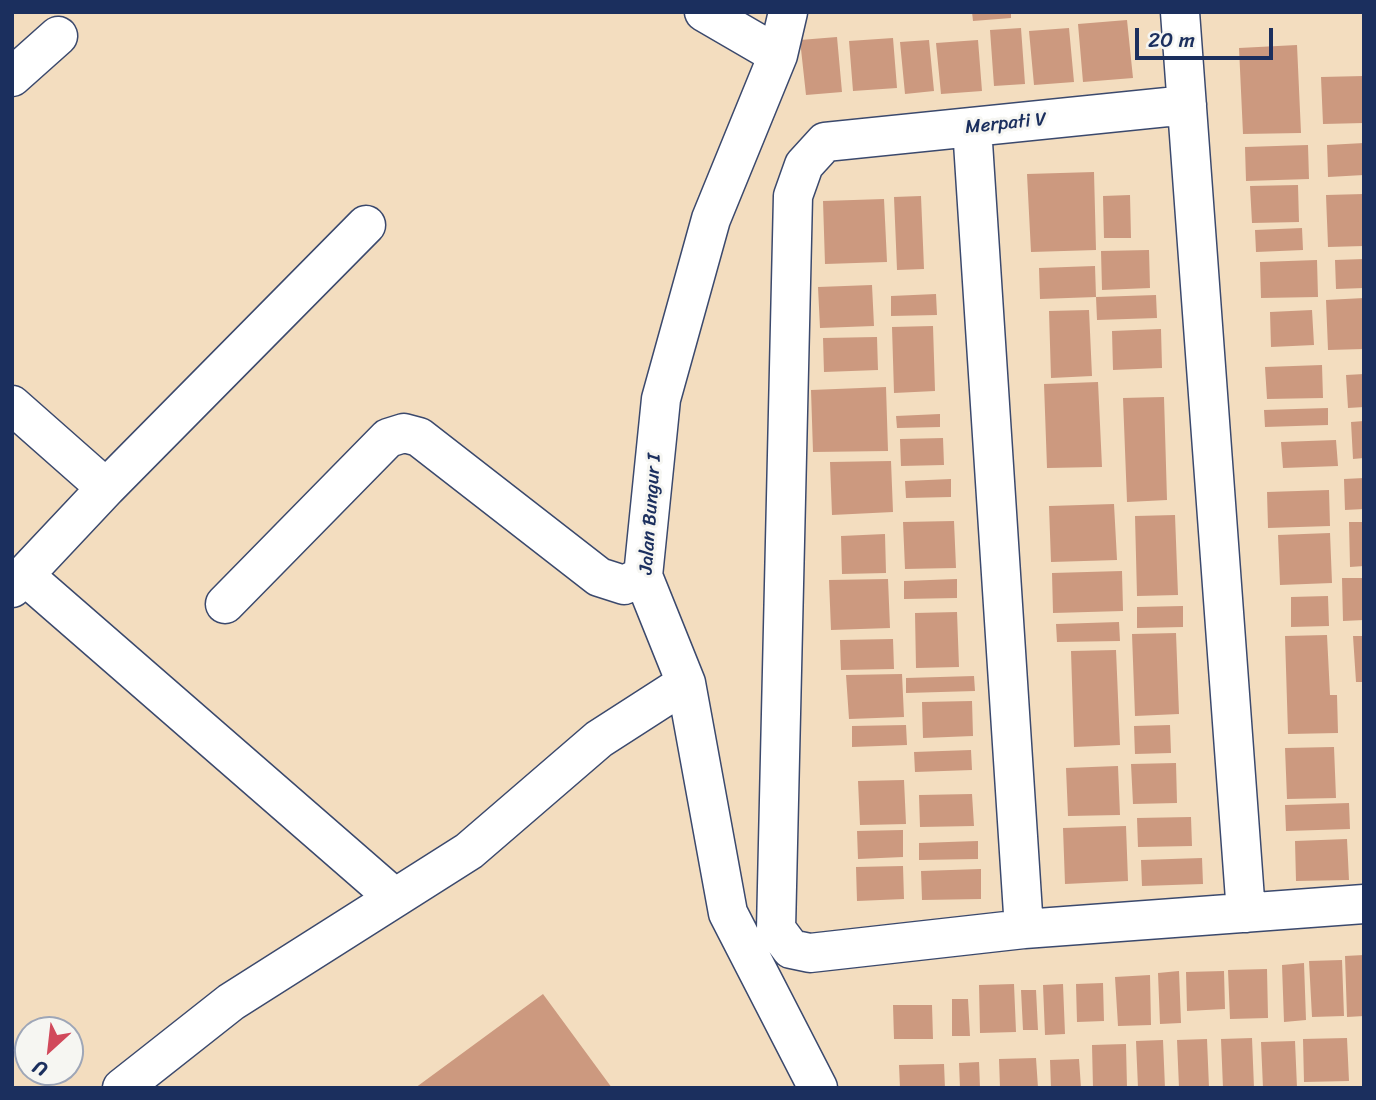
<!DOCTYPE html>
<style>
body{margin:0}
#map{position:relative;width:1376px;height:1100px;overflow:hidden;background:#f3ddbf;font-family:Sriracha,sans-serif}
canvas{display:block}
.frame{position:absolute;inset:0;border:14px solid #1b2f5e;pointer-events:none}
.north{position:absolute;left:14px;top:1016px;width:70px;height:70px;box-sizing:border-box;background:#f6f6f2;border:2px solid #9ea6b7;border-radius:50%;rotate:207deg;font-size:19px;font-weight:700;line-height:28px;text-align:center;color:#1b2f5e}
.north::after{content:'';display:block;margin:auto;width:24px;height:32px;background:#d1495b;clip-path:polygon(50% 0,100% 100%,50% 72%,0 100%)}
.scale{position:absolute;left:1135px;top:28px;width:138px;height:32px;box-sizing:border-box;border:4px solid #1b2f5e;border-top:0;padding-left:9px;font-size:21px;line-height:24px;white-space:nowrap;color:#1b2f5e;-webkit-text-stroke:5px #f6f6f2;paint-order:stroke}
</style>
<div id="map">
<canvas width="1376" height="1100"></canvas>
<div class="frame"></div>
<div class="north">U</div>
<div class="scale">20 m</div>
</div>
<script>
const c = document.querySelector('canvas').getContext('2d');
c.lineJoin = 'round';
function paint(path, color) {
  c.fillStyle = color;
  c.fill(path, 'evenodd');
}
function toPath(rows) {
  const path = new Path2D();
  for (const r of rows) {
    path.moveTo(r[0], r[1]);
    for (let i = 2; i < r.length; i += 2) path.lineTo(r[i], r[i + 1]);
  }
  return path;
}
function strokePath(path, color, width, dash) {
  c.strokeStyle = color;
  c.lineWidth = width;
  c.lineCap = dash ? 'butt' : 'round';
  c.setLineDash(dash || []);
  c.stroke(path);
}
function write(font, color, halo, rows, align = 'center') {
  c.font = font + ' Sriracha,sans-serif';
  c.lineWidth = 6;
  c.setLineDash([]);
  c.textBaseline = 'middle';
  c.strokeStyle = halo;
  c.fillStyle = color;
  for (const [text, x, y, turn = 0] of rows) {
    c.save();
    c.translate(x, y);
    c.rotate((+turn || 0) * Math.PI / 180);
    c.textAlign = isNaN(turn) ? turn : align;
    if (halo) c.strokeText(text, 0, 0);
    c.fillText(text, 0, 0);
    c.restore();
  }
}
paint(toPath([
 [972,12,1011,12,1011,18,973,21],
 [1127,20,1133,78,1083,82,1078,24],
 [1021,28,1025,84,994,86,990,30],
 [1069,28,1074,82,1034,85,1029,31],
 [837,37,842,92,806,95,800,40],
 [893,38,897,88,853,91,849,41],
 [929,40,934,91,905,94,900,42],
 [978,40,982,91,941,94,936,43],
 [1297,45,1301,133,1243,134,1239,48],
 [1364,76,1364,123,1323,124,1321,77],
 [1364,143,1364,175,1328,177,1327,145],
 [1308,145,1309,179,1246,181,1245,147],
 [1094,172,1096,250,1031,252,1027,174],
 [1298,185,1299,222,1252,223,1250,186],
 [1364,194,1364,246,1328,247,1326,195],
 [1130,195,1131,238,1104,238,1103,196],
 [921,196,924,269,897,270,894,197],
 [884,199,887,262,825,264,823,201],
 [1302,228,1303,250,1256,252,1255,230],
 [1149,250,1150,288,1102,290,1101,251],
 [1364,259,1364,288,1336,289,1335,260],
 [1317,260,1318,297,1261,298,1260,262],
 [1095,266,1096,297,1040,299,1039,268],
 [872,285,874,326,820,328,818,287],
 [936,294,937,315,891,316,891,296],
 [1156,295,1157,318,1097,320,1096,297],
 [1364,298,1364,349,1328,350,1326,300],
 [1089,310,1092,376,1051,378,1049,311],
 [1312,310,1314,345,1271,347,1270,312],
 [933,326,935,391,894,393,892,327],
 [1161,329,1162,368,1113,370,1112,331],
 [877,337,878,370,824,372,823,338],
 [1322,365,1323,398,1267,399,1265,367],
 [1364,374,1364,407,1348,408,1346,375],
 [1098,382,1102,467,1047,468,1044,384],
 [886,387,888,451,813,452,811,390],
 [1164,397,1167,500,1127,502,1123,398],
 [1328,408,1328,425,1265,427,1264,410],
 [940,414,940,427,897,428,896,416],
 [1364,421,1364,458,1353,459,1351,422],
 [943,438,944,465,901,466,900,439],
 [1336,440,1338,466,1283,468,1281,442],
 [891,461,893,512,832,515,830,462],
 [1364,478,1364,509,1345,510,1344,479],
 [951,479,951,497,906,498,905,481],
 [1329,490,1330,526,1268,528,1267,492],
 [1114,504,1117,560,1051,562,1049,506],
 [1175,515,1178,595,1137,596,1135,516],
 [954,521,956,568,905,569,903,522],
 [1349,522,1364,522,1364,566,1350,567],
 [1330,533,1332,583,1280,585,1278,535],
 [885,534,886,573,842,574,841,536],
 [1122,571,1123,611,1053,613,1052,573],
 [1342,578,1364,578,1364,620,1343,621],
 [888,579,890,628,831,630,829,580],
 [957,579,957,598,904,599,904,581],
 [1328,596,1329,626,1291,627,1291,597],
 [1183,606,1183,627,1137,628,1137,607],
 [957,612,959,667,916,668,915,613],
 [1119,622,1120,641,1057,642,1056,624],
 [1176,633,1179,714,1135,716,1132,634],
 [1327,635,1330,695,1337,695,1338,733,1288,734,1285,636],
 [1353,636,1364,636,1364,682,1356,682],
 [893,639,894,669,841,670,840,640],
 [1116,650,1120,745,1074,747,1071,651],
 [902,674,904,717,849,719,846,675],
 [974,676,975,691,906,693,906,678],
 [972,701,973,736,923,738,922,702],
 [906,725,907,745,852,747,852,726],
 [1170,725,1171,753,1135,754,1134,726],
 [1334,747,1336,798,1287,799,1285,748],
 [971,750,972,770,915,772,914,752],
 [1176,763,1177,803,1133,804,1131,764],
 [1118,766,1120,815,1068,816,1066,768],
 [904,780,906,824,860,825,858,781],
 [972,794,974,826,920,827,919,795],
 [1349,803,1350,829,1286,831,1285,805],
 [1191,817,1192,846,1138,847,1137,818],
 [1126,826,1128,881,1065,884,1063,828],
 [903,830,903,857,858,859,857,831],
 [1347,839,1349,880,1296,881,1295,841],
 [978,841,978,859,919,860,919,843],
 [1202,858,1203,884,1142,886,1141,860],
 [903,866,904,899,857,901,856,867],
 [981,869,981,899,922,900,921,871],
 [1364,955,1364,1016,1347,1017,1345,956],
 [1342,960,1344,1016,1312,1017,1309,961],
 [1304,963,1306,1020,1284,1022,1282,965],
 [1267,969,1268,1018,1230,1019,1228,970],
 [1179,971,1181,1023,1160,1024,1158,973],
 [1224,971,1225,1009,1187,1011,1186,972],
 [1150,975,1151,1025,1118,1026,1115,977],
 [1103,983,1104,1021,1077,1022,1076,984],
 [1014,984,1016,1032,980,1033,979,985],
 [1063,984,1065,1034,1045,1035,1043,985],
 [1021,990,1036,990,1038,1030,1023,1030],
 [543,994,612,1088,415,1088],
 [952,999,968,999,970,1036,952,1036],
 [893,1005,932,1005,933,1039,894,1039],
 [1252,1038,1254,1088,1223,1088,1221,1039],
 [1347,1038,1349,1081,1304,1082,1303,1039],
 [1207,1039,1209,1088,1179,1088,1177,1040],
 [1163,1040,1165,1088,1138,1088,1136,1041],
 [1295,1041,1297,1088,1263,1088,1261,1042],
 [1126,1044,1127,1088,1093,1088,1092,1045],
 [1036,1058,1038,1088,1000,1088,999,1059],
 [1079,1059,1081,1088,1051,1088,1050,1060],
 [979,1062,980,1088,960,1088,959,1063],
 [944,1064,945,1088,900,1088,899,1065]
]), '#cc997f');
const minor = toPath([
 [704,12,778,55],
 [788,12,778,55,711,219,661,399,643,576,686,683,728,913,818,1088],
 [1180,12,1246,913],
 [12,77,58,36],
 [1187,105,825,142,804,165,793,196,776,929,791,949,810,953,1024,929,1364,904],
 [972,127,1024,929],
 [12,405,106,488],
 [24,575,395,898],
 [12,588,106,488,366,225],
 [225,604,388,438,404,433,419,437,599,577,624,585,643,576],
 [122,1088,231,1002,469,851,599,739,686,683]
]);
strokePath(minor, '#3b496d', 41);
strokePath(minor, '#fff', 38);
write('19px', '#1b2f5e', '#f6f6f2', [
 ["Merpati V",1006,124,-6],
 ["Jalan Bungur I",651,514,-86]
]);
</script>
